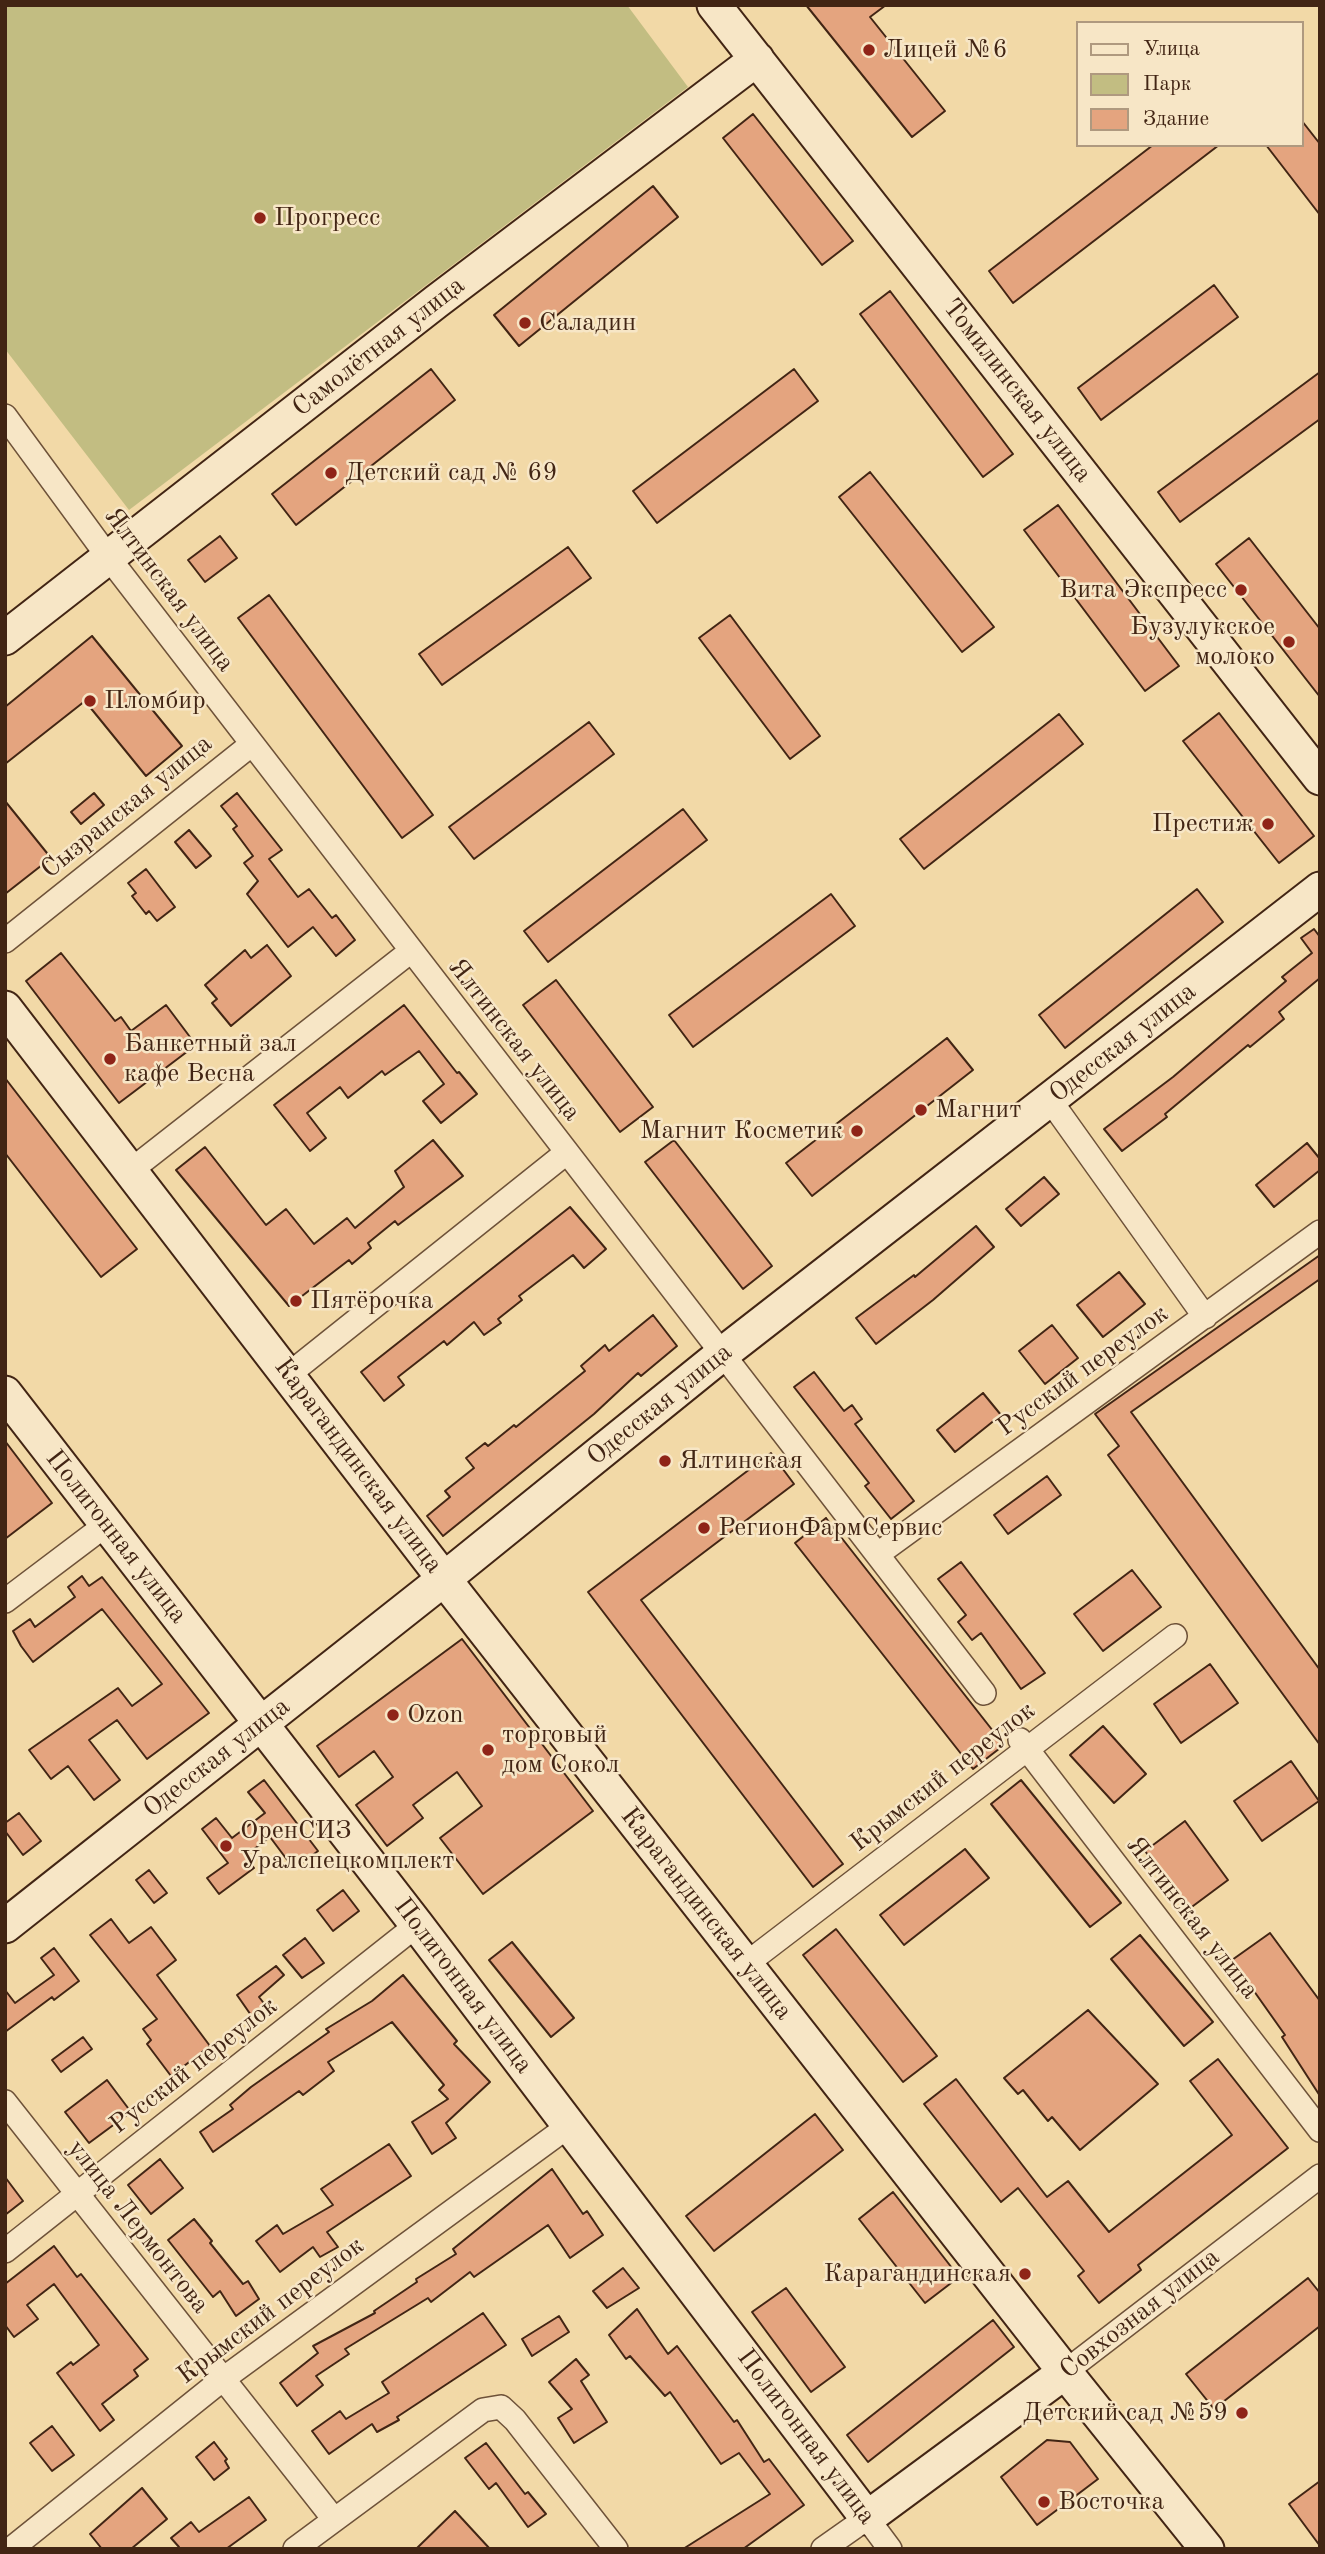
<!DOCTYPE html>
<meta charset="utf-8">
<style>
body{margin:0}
#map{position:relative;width:1325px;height:2554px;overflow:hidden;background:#f2d9a7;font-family:"Old Standard TT",serif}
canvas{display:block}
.frame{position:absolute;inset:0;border:7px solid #422514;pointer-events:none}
.legend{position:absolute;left:1076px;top:21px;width:228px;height:126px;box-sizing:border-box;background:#f7e6c6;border:2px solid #af997f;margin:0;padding:9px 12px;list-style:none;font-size:21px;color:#422514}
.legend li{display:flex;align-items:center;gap:14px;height:35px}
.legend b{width:35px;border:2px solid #af997f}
</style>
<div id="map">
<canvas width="1325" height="2554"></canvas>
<div class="frame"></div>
<ul class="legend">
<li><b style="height:9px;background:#f7e6c6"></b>Улица</li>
<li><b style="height:19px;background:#c2bd82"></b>Парк</li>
<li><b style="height:19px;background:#e4a47f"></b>Здание</li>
</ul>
</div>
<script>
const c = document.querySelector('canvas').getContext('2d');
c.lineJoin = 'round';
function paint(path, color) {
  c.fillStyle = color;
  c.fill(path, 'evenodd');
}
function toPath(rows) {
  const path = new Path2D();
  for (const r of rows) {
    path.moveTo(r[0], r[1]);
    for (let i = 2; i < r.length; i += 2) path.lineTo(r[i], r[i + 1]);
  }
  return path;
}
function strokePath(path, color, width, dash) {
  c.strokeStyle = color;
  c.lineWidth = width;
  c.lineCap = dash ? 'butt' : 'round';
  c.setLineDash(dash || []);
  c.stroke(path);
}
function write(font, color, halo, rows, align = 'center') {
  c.font = font + ' "Old Standard TT",serif';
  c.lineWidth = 5;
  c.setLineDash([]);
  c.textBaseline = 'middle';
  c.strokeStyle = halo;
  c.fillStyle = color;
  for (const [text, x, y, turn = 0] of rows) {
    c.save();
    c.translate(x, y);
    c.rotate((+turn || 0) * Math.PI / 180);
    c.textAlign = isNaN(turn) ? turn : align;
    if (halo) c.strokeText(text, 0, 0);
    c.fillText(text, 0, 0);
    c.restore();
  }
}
paint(toPath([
 [5,5,627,5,688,87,129,510,5,349]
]), '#c2bd82');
const building = toPath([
 [806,5,886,5,870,17,945,111,912,137,806,5],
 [753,114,853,241,822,265,723,138,753,114],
 [1302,121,1320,144,1320,215,1266,145,1302,145,1302,121],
 [1153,145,1219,145,1013,303,989,271,1153,145],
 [653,186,678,217,519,346,494,315,653,186],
 [1214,285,1238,317,1101,420,1078,388,1214,285],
 [890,291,1013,454,983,477,860,314,890,291],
 [431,369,455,400,296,525,272,494,431,369],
 [794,369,818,401,657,523,633,491,794,369],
 [1320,372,1320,419,1180,522,1158,492,1320,372],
 [870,472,994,627,962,652,839,497,870,472],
 [1058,505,1179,666,1145,691,1024,530,1058,505],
 [220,536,237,558,205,582,188,560,220,536],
 [1249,538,1320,629,1320,697,1216,564,1249,538],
 [568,547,591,578,442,685,419,654,568,547],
 [269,595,433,815,402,838,238,618,269,595],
 [730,615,820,736,790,759,699,638,730,615],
 [92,636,182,746,146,776,85,701,5,764,5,707,92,636],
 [1219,713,1314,836,1279,863,1183,741,1219,713],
 [1059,714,1083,744,924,869,900,839,1059,714],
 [589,722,614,754,474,859,449,827,589,722],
 [94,793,104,805,81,824,71,812,94,793],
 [237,793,282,850,269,859,298,897,309,889,332,918,336,915,355,940,336,956,313,927,288,947,247,894,258,881,244,863,253,856,233,829,237,826,221,806,237,793],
 [5,801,51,858,5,894,5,801],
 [683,809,707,840,548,962,524,931,683,809],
 [189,830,211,856,196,868,175,842,189,830],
 [146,869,175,907,157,921,149,911,146,914,132,896,136,893,128,883,146,869],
 [1197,889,1223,922,1065,1048,1039,1015,1197,889],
 [831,894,855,926,693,1047,669,1015,831,894],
 [1314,929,1320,937,1320,978,1279,1012,1284,1019,1250,1047,1248,1045,1165,1114,1167,1117,1122,1151,1104,1129,1173,1077,1286,981,1282,977,1312,953,1301,938,1314,929],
 [267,945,291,976,231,1026,212,1003,217,999,205,985,245,950,251,958,267,945],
 [61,953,115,1021,121,1017,131,1031,166,1005,196,1045,119,1103,26,981,61,953],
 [556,980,653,1107,620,1132,523,1005,556,980],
 [404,1005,457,1073,459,1072,477,1094,441,1123,423,1101,444,1084,419,1051,385,1075,382,1071,348,1098,340,1087,307,1113,326,1138,310,1151,274,1105,404,1005],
 [947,1038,973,1070,812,1196,786,1163,947,1038],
 [5,1078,137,1249,101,1277,5,1153,5,1078],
 [433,1140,463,1176,398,1225,395,1221,368,1243,371,1248,352,1264,349,1260,289,1306,176,1170,205,1147,266,1225,286,1209,314,1244,347,1218,355,1228,404,1187,395,1171,433,1140],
 [674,1140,772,1266,743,1289,645,1162,674,1140],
 [1307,1143,1320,1159,1320,1170,1274,1207,1256,1185,1307,1143],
 [1044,1177,1059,1194,1021,1226,1006,1209,1044,1177],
 [570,1207,606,1249,584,1268,573,1255,519,1296,522,1300,498,1319,501,1323,484,1335,474,1322,447,1345,444,1341,398,1377,404,1385,384,1401,361,1372,570,1207],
 [976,1226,994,1247,933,1300,876,1344,856,1318,914,1275,915,1277,976,1226],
 [1320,1255,1320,1279,1131,1412,1320,1670,1320,1745,1108,1455,1119,1446,1095,1414,1320,1255],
 [1119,1272,1145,1304,1103,1337,1077,1305,1119,1272],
 [653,1315,677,1346,641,1376,638,1373,594,1414,443,1536,427,1516,450,1497,445,1491,474,1468,466,1458,485,1443,488,1446,514,1425,516,1427,585,1371,581,1366,605,1345,609,1351,653,1315],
 [1052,1325,1078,1358,1045,1384,1019,1351,1052,1325],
 [814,1372,844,1411,852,1405,862,1419,855,1424,914,1501,891,1519,865,1486,869,1483,794,1387,814,1372],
 [983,1393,1001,1415,955,1452,937,1430,983,1393],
 [5,1441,52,1503,5,1539,5,1441],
 [771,1453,794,1484,641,1600,843,1864,813,1887,588,1592,771,1453],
 [1047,1476,1061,1495,1008,1534,994,1515,1047,1476],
 [826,1518,1004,1745,973,1769,795,1543,826,1518],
 [961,1562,1045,1673,1021,1689,981,1633,972,1640,958,1622,966,1615,938,1579,961,1562],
 [1132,1570,1161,1607,1103,1651,1074,1614,1132,1570],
 [82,1576,89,1586,102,1577,209,1713,147,1759,117,1720,89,1740,120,1780,94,1800,68,1766,51,1779,29,1750,118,1688,132,1706,162,1684,102,1609,33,1662,21,1646,13,1631,30,1619,35,1627,75,1597,68,1587,82,1576],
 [462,1639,593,1811,483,1894,440,1838,482,1806,457,1772,413,1805,423,1818,387,1846,356,1805,393,1777,374,1751,339,1777,317,1746,462,1639],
 [1210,1664,1238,1703,1181,1743,1154,1704,1210,1664],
 [1103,1726,1146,1774,1114,1803,1070,1755,1103,1726],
 [1291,1761,1319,1801,1262,1841,1234,1801,1291,1761],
 [264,1780,318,1851,294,1869,270,1837,245,1856,254,1868,219,1894,207,1878,228,1863,202,1829,216,1818,232,1838,265,1813,248,1792,264,1780],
 [1021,1780,1121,1903,1090,1927,991,1804,1021,1780],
 [19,1813,41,1841,23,1855,5,1831,5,1823,19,1813],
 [1185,1821,1228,1880,1189,1909,1145,1851,1185,1821],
 [965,1849,989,1878,904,1945,880,1915,965,1849],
 [149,1870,167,1893,154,1903,136,1880,149,1870],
 [343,1890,359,1911,333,1931,317,1910,343,1890],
 [111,1919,129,1943,151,1927,176,1960,157,1975,210,2046,171,2076,147,2044,151,2040,143,2029,157,2019,90,1935,111,1919],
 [836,1929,937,2056,903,2082,803,1955,836,1929],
 [1270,1933,1320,2001,1320,2096,1282,2037,1285,2035,1232,1960,1270,1933],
 [1140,1935,1213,2022,1184,2046,1111,1959,1140,1935],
 [305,1938,324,1963,302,1978,283,1955,305,1938],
 [512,1942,574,2018,551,2037,489,1960,512,1942],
 [54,1948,79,1981,54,2000,52,1997,5,2032,5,1990,15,2003,54,1975,41,1958,54,1948],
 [276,1966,284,1975,259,1997,266,2006,253,2018,237,1995,276,1966],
 [403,1975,457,2041,454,2044,490,2082,446,2123,456,2138,432,2154,412,2122,448,2099,439,2090,444,2085,392,2022,328,2062,334,2071,303,2095,299,2091,213,2152,200,2132,233,2109,230,2105,251,2087,329,2032,326,2029,372,2001,403,1975],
 [1088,2010,1158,2084,1080,2150,1052,2117,1048,2121,1023,2090,1018,2094,1004,2078,1088,2010],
 [83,2037,92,2049,61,2072,52,2060,83,2037],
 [1218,2059,1288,2148,1138,2265,1141,2270,1099,2303,1078,2276,1084,2271,1018,2188,1001,2202,924,2104,956,2079,1047,2197,1068,2181,1109,2232,1232,2135,1190,2081,1218,2059],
 [107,2080,131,2112,89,2143,65,2112,107,2080],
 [815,2114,843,2150,714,2251,686,2216,815,2114],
 [389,2144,411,2176,327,2232,338,2247,320,2257,313,2247,280,2272,256,2241,277,2225,283,2234,333,2205,321,2189,389,2144],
 [160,2159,183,2188,151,2214,128,2185,160,2159],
 [552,2169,583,2214,587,2211,603,2235,570,2258,548,2225,474,2277,470,2272,431,2302,428,2298,345,2349,349,2354,316,2376,323,2385,297,2406,280,2383,318,2353,313,2346,375,2313,374,2311,417,2282,416,2279,456,2254,453,2249,552,2169],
 [5,2177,23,2201,5,2215,5,2177],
 [893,2192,959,2277,925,2303,859,2219,893,2192],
 [194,2219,212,2241,210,2243,243,2284,248,2281,259,2299,236,2316,220,2291,213,2297,168,2240,194,2219],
 [54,2246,77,2277,81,2274,148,2359,134,2370,138,2376,102,2404,114,2420,100,2431,57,2373,71,2362,73,2365,99,2345,54,2284,27,2305,38,2319,14,2337,5,2325,5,2284,54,2246],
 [623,2268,639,2288,607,2308,593,2291,623,2268],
 [1308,2278,1320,2293,1320,2326,1214,2409,1186,2374,1308,2278],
 [786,2288,845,2367,811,2392,752,2312,786,2288],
 [637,2309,668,2354,677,2346,734,2422,737,2420,764,2462,769,2459,804,2505,743,2549,683,2549,770,2494,739,2453,721,2464,670,2392,665,2396,630,2356,626,2359,609,2335,637,2309],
 [483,2313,506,2345,397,2417,399,2420,377,2432,372,2424,329,2454,312,2431,340,2411,346,2419,389,2393,382,2382,483,2313],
 [559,2316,569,2332,532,2356,522,2339,559,2316],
 [993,2320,1014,2347,868,2462,847,2435,993,2320],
 [576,2359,589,2375,581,2381,607,2422,574,2443,558,2418,572,2409,549,2382,576,2359],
 [52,2426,74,2455,52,2471,30,2443,52,2426],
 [1047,2440,1070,2442,1098,2479,1037,2525,1001,2477,1047,2440],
 [214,2442,227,2459,225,2461,229,2468,214,2480,196,2457,214,2442],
 [486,2443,525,2494,528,2492,546,2514,528,2527,496,2483,489,2489,465,2458,486,2443],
 [1320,2481,1320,2546,1289,2504,1320,2481],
 [142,2488,167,2519,131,2549,102,2549,90,2534,142,2488],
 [249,2497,266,2520,226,2549,176,2549,179,2547,171,2538,191,2522,199,2532,249,2497],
 [455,2511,490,2549,416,2549,455,2511]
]);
paint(building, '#e4a47f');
strokePath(building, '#422514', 2);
const street = toPath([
 [5,416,109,558,984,1693],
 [5,941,252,744],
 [1050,1100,1205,1317],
 [130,1171,411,951],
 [288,1375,566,1153],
 [878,1554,1320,1232],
 [5,1601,107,1524],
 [1020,1740,1320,2130],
 [746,1964,1175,1636],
 [5,2102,333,2518],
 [5,2251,417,1925],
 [1065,2372,1320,2176],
 [11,2549,223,2379,570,2125],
 [295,2549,483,2410,501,2407,515,2420,616,2549],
 [823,2549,867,2518,890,2549]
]);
const secondary = toPath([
 [714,5,1320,778],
 [5,638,437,301,757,59],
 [5,1008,444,1579,1065,2372,1207,2549],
 [5,1393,417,1925,867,2518,1065,2372],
 [5,1926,444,1579,721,1355,1320,889]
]);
strokePath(street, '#6e5239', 26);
strokePath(secondary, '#422514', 37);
strokePath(street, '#f7e6c6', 23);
strokePath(secondary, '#f7e6c6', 33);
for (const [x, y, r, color] of [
 [869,50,7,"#8f2418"],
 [260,218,7,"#8f2418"],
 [525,323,7,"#8f2418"],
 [331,473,7,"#8f2418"],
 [1241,590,7,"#8f2418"],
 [1289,642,7,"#8f2418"],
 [90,701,7,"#8f2418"],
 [1268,824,7,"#8f2418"],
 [110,1059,7,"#8f2418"],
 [921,1110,7,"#8f2418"],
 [857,1131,7,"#8f2418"],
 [296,1301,7,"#8f2418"],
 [665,1461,7,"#8f2418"],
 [704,1528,7,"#8f2418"],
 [393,1715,7,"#8f2418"],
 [488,1750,7,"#8f2418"],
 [226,1846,7,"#8f2418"],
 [1025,2274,7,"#8f2418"],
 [1242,2413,7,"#8f2418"],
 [1044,2502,7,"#8f2418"]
]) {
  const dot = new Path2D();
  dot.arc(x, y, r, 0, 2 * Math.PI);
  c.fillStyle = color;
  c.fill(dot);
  strokePath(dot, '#f7e6c6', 2.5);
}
write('26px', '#422514', '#f7e6c6', [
 ["Лицей №6",883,50],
 ["Прогресс",274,218],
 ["Саладин",539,323],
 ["Детский сад № 69",345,473],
 ["Вита Экспресс",1227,590,"right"],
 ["Бузулукское",1275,627,"right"],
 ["молоко",1275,657,"right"],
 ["Пломбир",104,701],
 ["Престиж",1254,824,"right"],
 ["Банкетный зал",124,1044],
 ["кафе Весна",124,1074],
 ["Магнит",935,1110],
 ["Магнит Косметик",843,1131,"right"],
 ["Пятёрочка",310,1301],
 ["Ялтинская",679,1461],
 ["РегионФармСервис",718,1528],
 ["Ozon",407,1715],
 ["торговый",502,1735],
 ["дом Сокол",502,1765],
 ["ОренСИЗ",240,1831],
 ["Уралспецкомплект",240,1861],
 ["Карагандинская",1011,2274,"right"],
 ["Детский сад №59",1228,2413,"right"],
 ["Восточка",1058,2502]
], 'left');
write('26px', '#422514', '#f7e6c6', [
 ["Самолётная улица",379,347,-38],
 ["Томилинская улица",1017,391,52],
 ["Ялтинская улица",169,590,53],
 ["Сызранская улица",127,807,-39],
 ["Ялтинская улица",514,1040,52],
 ["Одесская улица",1123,1043,-38],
 ["Русский переулок",1083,1371,-36],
 ["Одесская улица",660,1405,-39],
 ["Карагандинская улица",358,1466,53],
 ["Полигонная улица",116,1537,52],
 ["Одесская улица",217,1758,-38],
 ["Крымский переулок",943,1777,-38],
 ["Карагандинская улица",706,1914,52],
 ["Ялтинская улица",1192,1918,52],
 ["Полигонная улица",463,1986,53],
 ["Русский переулок",194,2066,-38],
 ["улица Лермонтова",138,2227,52],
 ["Крымский переулок",271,2311,-37],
 ["Совхозная улица",1140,2314,-38],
 ["Полигонная улица",806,2437,53]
]);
</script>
